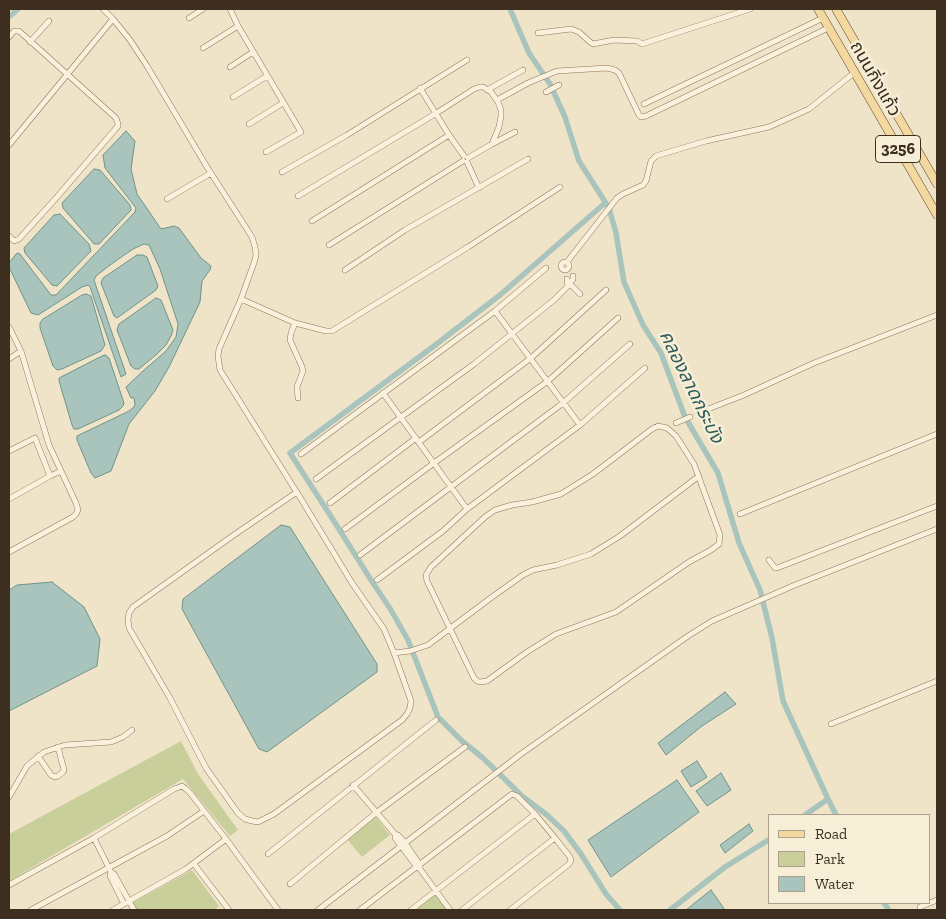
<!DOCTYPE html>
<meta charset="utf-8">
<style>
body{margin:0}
#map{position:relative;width:946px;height:919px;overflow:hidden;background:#f0e4c8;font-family:"Zilla Slab",serif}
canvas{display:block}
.frame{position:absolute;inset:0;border:10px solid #3d2e20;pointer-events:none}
.legend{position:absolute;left:768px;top:814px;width:162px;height:90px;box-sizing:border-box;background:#f7eed8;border:1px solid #ada18e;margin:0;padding:6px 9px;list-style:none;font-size:15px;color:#3d2e20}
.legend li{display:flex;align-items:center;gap:10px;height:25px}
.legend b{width:25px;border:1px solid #ada18e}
</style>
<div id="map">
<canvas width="946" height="919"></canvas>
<div class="frame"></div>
<ul class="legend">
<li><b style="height:6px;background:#f3d9a0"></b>Road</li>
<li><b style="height:14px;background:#c9cf9b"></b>Park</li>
<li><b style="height:14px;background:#a9c4bc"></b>Water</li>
</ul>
</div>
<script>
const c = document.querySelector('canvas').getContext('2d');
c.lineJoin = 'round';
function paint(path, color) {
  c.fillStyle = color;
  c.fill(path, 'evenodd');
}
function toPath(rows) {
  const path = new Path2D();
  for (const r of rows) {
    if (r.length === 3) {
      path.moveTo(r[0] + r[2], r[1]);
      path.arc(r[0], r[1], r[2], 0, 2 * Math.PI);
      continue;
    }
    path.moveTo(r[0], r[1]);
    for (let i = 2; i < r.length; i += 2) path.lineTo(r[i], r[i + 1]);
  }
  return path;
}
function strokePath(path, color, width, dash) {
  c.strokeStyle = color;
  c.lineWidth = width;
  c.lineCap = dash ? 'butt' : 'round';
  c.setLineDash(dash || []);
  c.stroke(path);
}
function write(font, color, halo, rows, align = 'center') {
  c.font = font + ' "Zilla Slab","Noto Sans Thai",serif';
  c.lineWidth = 5;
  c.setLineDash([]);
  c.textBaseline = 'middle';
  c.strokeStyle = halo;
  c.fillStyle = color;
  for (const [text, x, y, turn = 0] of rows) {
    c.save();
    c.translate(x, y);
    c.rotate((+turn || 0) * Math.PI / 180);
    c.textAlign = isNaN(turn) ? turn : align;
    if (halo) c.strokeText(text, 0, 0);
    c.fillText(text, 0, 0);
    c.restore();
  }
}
paint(toPath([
 [181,741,198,774,238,830,230,836,183,779,9,881,9,834],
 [374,815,390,835,362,857,346,838],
 [192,870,219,906,214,910,134,910,132,903],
 [435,894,447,910,415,910]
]), '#c9cf9b');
const water = toPath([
 [126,131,135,141,131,169,137,194,161,229,174,226,179,228,201,258,211,266,210,270,202,281,200,302,169,367,155,391,129,424,111,471,95,478,91,473,77,440,77,436,129,411,134,407,135,404,134,398,131,398,126,387,143,371,166,351,176,337,178,324,160,269,149,245,144,244,133,249,110,265,96,276,94,280,126,374,121,377,90,287,88,285,82,287,38,315,31,313,9,267,9,263,17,253,20,254,51,295,56,295,135,212,136,208,105,168,103,155,126,131],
 [94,169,100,170,130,205,131,210,99,244,94,244,63,208,62,203,94,169],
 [60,214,89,244,91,251,57,286,52,285,25,253,24,248,54,215,60,214],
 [137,255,143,255,147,257,158,286,156,290,117,318,114,316,101,283,103,278,137,255],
 [86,294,91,296,105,345,101,351,62,369,57,370,53,366,40,328,40,323,43,319,82,295,86,294],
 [156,298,161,300,173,330,171,336,166,345,157,354,139,369,135,369,131,366,117,330,119,324,156,298],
 [105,355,109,358,124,403,123,406,119,410,78,429,74,429,72,425,59,381,59,378,102,356,105,355],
 [281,525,290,527,377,664,377,672,267,752,259,749,182,609,183,599,281,525],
 [52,582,84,607,100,639,97,666,9,711,9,590,17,585,52,582],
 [725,692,736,704,702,726,666,755,658,743,725,692],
 [697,761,707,777,691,787,681,771,697,761],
 [721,773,731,790,707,806,696,791,721,773],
 [677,780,699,812,611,877,588,840,677,780],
 [749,824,753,831,725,853,720,845,749,824],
 [711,890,725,910,686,910,711,890]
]);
paint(water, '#a9c4bc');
strokePath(water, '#6f938a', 1);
strokePath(toPath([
 [510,9,529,53,550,84,565,117,579,161,609,208,616,233,624,282,643,325,661,353,685,417,718,473,739,543,760,590,772,638,783,701,828,799,836,815],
 [9,17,18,9],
 [605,203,500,295,434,346,290,453,332,518,371,580,391,610,408,640,438,717,462,741,483,758,522,796,547,815,564,831,581,854,606,894,620,910],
 [805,815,828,799],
 [884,903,889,910],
 [670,910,725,867,770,839]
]), '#a9c4bc', 5.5);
const street = toPath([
 [103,9,113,19,130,40,147,66,207,167,252,237,255,247,256,255,255,260,241,299,219,349,218,356,220,370,301,499,352,583,384,629,394,653,411,701,410,708,407,714,402,720,274,814,258,822,252,821,245,819,238,813,206,768,170,698,129,628,128,620,129,613,133,607,231,537,297,492],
 [230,9,238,26,301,132,266,152],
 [189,18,203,9],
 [538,33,571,29,579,32,590,42,593,44,614,40,637,41,642,44,750,9],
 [9,37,14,31,19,31,116,118,118,124,118,126,57,197,19,239,14,241,9,236],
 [30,42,49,21],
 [203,48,238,26],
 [230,67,253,52],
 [420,88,449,135,464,156],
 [487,90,523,70],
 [546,92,559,85],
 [233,97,267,76],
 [497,100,528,83,557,71,607,68,615,70,619,73,639,115,641,117,646,116,828,28],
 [644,104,823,18],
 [249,124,283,103],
 [9,145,113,19],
 [468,158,492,144,515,132],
 [467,162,479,188],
 [282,172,347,135,467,60],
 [298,196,435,114,474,89,480,87,483,87,491,92,498,102,501,110,501,116,499,127,492,144],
 [167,199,211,173],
 [312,221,449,135],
 [329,245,463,161],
 [567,262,617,198,623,194,643,185,646,181,651,161,656,156,706,141,769,127,809,109,854,73],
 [565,266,4],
 [345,270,405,230,528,159],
 [567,279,568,286,573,279,573,276],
 [568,282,580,294],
 [241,299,295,323,326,331,332,331,468,247,560,187],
 [495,311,580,425],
 [295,323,291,333,290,340,302,367,303,371,297,387,298,398],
 [9,327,21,351,49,445,76,503,78,510,76,514,73,517,9,552],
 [9,359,21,351],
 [383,393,467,509],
 [698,413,744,395,814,363,937,315],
 [676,423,690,417],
 [658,426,667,428,676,436,694,464,720,535,719,544,711,550,689,562,616,612,556,634,527,652,487,681,480,682,477,681,474,678,427,581,426,575,431,567,485,517,495,510,512,505,532,502,561,494,593,474,652,429,658,426],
 [419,442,531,358,606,290],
 [9,451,35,438,50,476],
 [301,454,495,311,546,268],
 [316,479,474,364,554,300,568,286],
 [9,499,50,476,61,471],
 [330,503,416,438],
 [740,514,937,434],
 [345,529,434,463,548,381,618,318],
 [360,555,563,403,630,344],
 [769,560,775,568,777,568,937,506],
 [377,580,443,531,467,509,580,425,645,368],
 [394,653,410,651,428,645,492,597,523,575,533,570,557,565,591,554,620,536,699,476],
 [831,724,937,681],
 [38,756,51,775,55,777,58,776,63,772,64,770,58,747],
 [353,785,395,834,398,835,405,843,420,865,420,869,417,867,395,838,395,834],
 [9,797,27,766,44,752,65,745,111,742,123,737,132,730],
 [94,838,111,872,114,874,134,910],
 [268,854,436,720],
 [194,864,229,910],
 [420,869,450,910],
 [111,872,110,876,124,904],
 [290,884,377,812,465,747],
 [9,885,94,838,174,789,182,786,186,789,191,794,226,839,278,910],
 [920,907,937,900],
 [31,910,167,836,204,811],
 [113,910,186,869,226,839],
 [318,910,521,754,688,636,712,621,795,585,937,529],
 [360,910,512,794,517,796,535,814,555,838,570,857,571,861,568,865,510,910],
 [411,910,535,814],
 [462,910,555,838]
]);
const primary = toPath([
 [818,9,937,215],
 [836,9,937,184]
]);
strokePath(street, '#8d765c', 6);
strokePath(primary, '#5b4430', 9);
strokePath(street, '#faf1dc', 5);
strokePath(primary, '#f3d9a0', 8);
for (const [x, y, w] of [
 [898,149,45]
]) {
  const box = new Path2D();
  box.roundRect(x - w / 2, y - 13.5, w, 27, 4);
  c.fillStyle = '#f7eed8';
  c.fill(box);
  strokePath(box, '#3d2e20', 1);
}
write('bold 16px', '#3d2e20', null, [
 ["3256",898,149]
]);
write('18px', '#3d2e20', '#f7eed8', [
 ["ถนนกิ่งแก้ว",875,79,60]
]);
write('italic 19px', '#2f5d5a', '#f7eed8', [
 ["คลองลาดกระบัง",691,387,64]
]);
</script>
